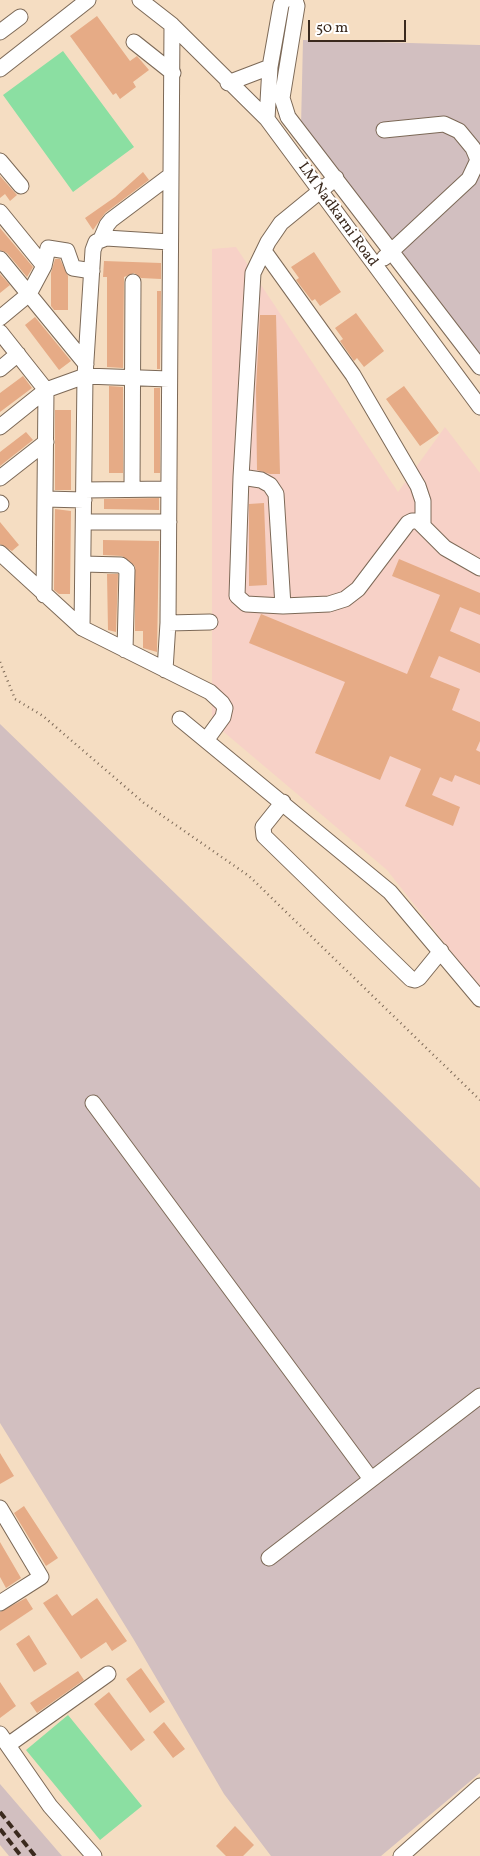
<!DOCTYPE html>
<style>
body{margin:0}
#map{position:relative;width:480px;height:1856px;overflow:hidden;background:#f5ddc2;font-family:Vollkorn,serif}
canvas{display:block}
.scale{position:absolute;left:308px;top:20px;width:98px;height:22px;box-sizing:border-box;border:2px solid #3b2a1e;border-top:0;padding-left:6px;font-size:15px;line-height:18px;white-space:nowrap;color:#3b2a1e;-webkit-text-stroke:4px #fff;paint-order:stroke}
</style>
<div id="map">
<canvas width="480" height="1856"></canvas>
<div class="scale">50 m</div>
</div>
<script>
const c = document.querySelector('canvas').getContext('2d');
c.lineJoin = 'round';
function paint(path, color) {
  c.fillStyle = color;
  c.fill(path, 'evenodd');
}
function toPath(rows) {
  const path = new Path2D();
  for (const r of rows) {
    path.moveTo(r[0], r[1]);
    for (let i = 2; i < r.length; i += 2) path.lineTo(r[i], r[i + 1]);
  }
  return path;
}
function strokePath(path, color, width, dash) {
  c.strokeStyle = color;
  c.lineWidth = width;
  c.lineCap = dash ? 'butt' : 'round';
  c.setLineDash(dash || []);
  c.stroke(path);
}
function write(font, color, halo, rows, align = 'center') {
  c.font = font + ' Vollkorn,serif';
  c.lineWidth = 4;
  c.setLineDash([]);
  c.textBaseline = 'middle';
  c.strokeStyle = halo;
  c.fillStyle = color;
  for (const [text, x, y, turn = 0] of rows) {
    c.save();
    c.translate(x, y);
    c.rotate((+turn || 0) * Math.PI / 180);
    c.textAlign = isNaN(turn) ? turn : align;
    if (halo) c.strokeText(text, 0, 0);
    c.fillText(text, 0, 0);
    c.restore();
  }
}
paint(toPath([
 [236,247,398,492,445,427,480,473,480,988,387,870,212,722,212,249]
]), '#f7d1c7');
paint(toPath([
 [303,40,480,45,480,364,301,126],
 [0,724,480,1188,480,1773,381,1856,271,1856,224,1794,134,1640,0,1423],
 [0,1784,62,1856,9,1856,0,1845]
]), '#d2bfc0');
paint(toPath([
 [63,51,134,147,73,192,3,95],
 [68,1715,142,1806,100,1840,26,1750]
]), '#8bdfa2');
paint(toPath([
 [97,16,130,61,137,56,149,70,133,82,136,87,120,99,116,93,113,95,70,36],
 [143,172,149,180,105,213,93,230,85,218,115,197],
 [0,176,17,195,10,201,5,194,0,198],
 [0,228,33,267,27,277,7,253,0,250],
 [314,252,341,292,320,306,315,299,312,301,296,280,299,278,291,267],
 [55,259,60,259,68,276,68,310,54,310,51,306,51,273],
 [104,261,161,263,161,279,141,278,134,273,124,277,123,368,107,367,107,277,103,277],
 [0,274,10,285,0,293],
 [157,291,161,291,160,369,157,369],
 [356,313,384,351,364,367,357,358,354,361,340,341,343,339,335,328],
 [260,315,276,315,280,474,270,474,257,470,256,388],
 [35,317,71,361,59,370,25,325],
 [23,376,32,388,0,412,0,393],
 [109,386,123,387,123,473,109,473],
 [404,386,439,433,420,446,386,399],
 [154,388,160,388,160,473,154,473],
 [55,410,71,410,71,490,55,490],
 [26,432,33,440,0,466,0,452],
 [159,498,159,510,104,509,104,499],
 [264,503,267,585,249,586,249,504],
 [55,509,71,511,70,594,59,594,54,590],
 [0,522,19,545,12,551,0,544],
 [103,540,159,541,157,652,143,648,143,631,135,631,135,566,122,556,103,555],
 [399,559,480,593,480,615,460,607,450,631,480,644,480,673,439,656,430,677,460,689,452,710,480,722,480,741,476,750,480,752,480,785,455,775,452,782,440,777,432,795,460,807,453,826,405,806,421,769,390,756,380,780,315,753,345,682,249,643,261,614,407,674,440,595,392,576],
 [107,574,118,574,116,632,108,630],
 [0,1453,14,1476,0,1484],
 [24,1506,58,1558,46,1566,14,1513],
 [0,1542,21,1578,6,1588,0,1577],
 [57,1594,72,1616,97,1598,127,1641,112,1651,106,1642,81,1659,43,1603],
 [26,1598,33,1609,0,1631,0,1612],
 [29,1635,47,1664,34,1672,16,1644],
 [141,1668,165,1702,150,1713,126,1679],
 [78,1671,84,1680,37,1713,30,1703],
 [0,1682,16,1706,0,1718],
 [109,1692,145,1740,131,1751,94,1704],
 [164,1722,185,1749,173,1758,153,1732],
 [235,1826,254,1845,243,1856,226,1856,216,1846]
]), '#e6ab86');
const minor = toPath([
 [140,0,172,25,267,119,480,407],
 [295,0,297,6,282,98,288,117,480,367],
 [0,32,20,17],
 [134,42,173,73],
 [0,69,88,0],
 [228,83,270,67],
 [267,119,270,67,281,5,284,0],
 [0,161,21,186],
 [336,178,281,223,268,242,253,273,241,477,237,596,246,604,283,606,329,604,345,599,358,589,408,523,412,521,418,521,445,548,480,568],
 [0,212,44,266,29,294,0,318],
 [101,239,107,225,111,220,171,175],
 [264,251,353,375,418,486,423,501,423,525],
 [384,258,469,179,478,160,473,148,459,131,444,124,384,130],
 [0,259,86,364],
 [44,266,48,248,67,251,73,268,92,271],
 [0,332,46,390,44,595],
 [0,369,18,354],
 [0,427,46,390,85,376,169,379],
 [241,477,261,480,270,485,276,494,283,606],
 [0,478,46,442],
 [132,489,133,282],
 [84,490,169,489],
 [45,499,84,500],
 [0,503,1,504],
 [84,522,169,522],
 [0,553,82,628,210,692,222,703,225,708,223,717,207,739],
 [83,564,121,565,127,570,125,650],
 [168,623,210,622],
 [82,628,85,376,93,250,96,242,106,238,170,242],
 [165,670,168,623,172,25],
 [180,719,390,892,480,999],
 [283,802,263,827,264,836,411,979,415,980,419,978,441,951],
 [93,1103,371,1479],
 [0,1508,41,1577,0,1603],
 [269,1558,480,1396],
 [0,1734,50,1806,94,1856],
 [8,1745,108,1674],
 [401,1856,480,1786]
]);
strokePath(minor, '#7c6957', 17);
strokePath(toPath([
 [0,662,15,699,43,716,144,803,249,876,480,1100]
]), '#7c6957', 2.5, [1, 4]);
strokePath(minor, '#fff', 15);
strokePath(toPath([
 [0,1812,35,1856],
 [0,1829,21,1856]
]), '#3b2a1e', 4, [8, 4]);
write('15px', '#3b2a1e', '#fff', [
 ["LM Nadkarni Road",337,215,54]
]);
</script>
